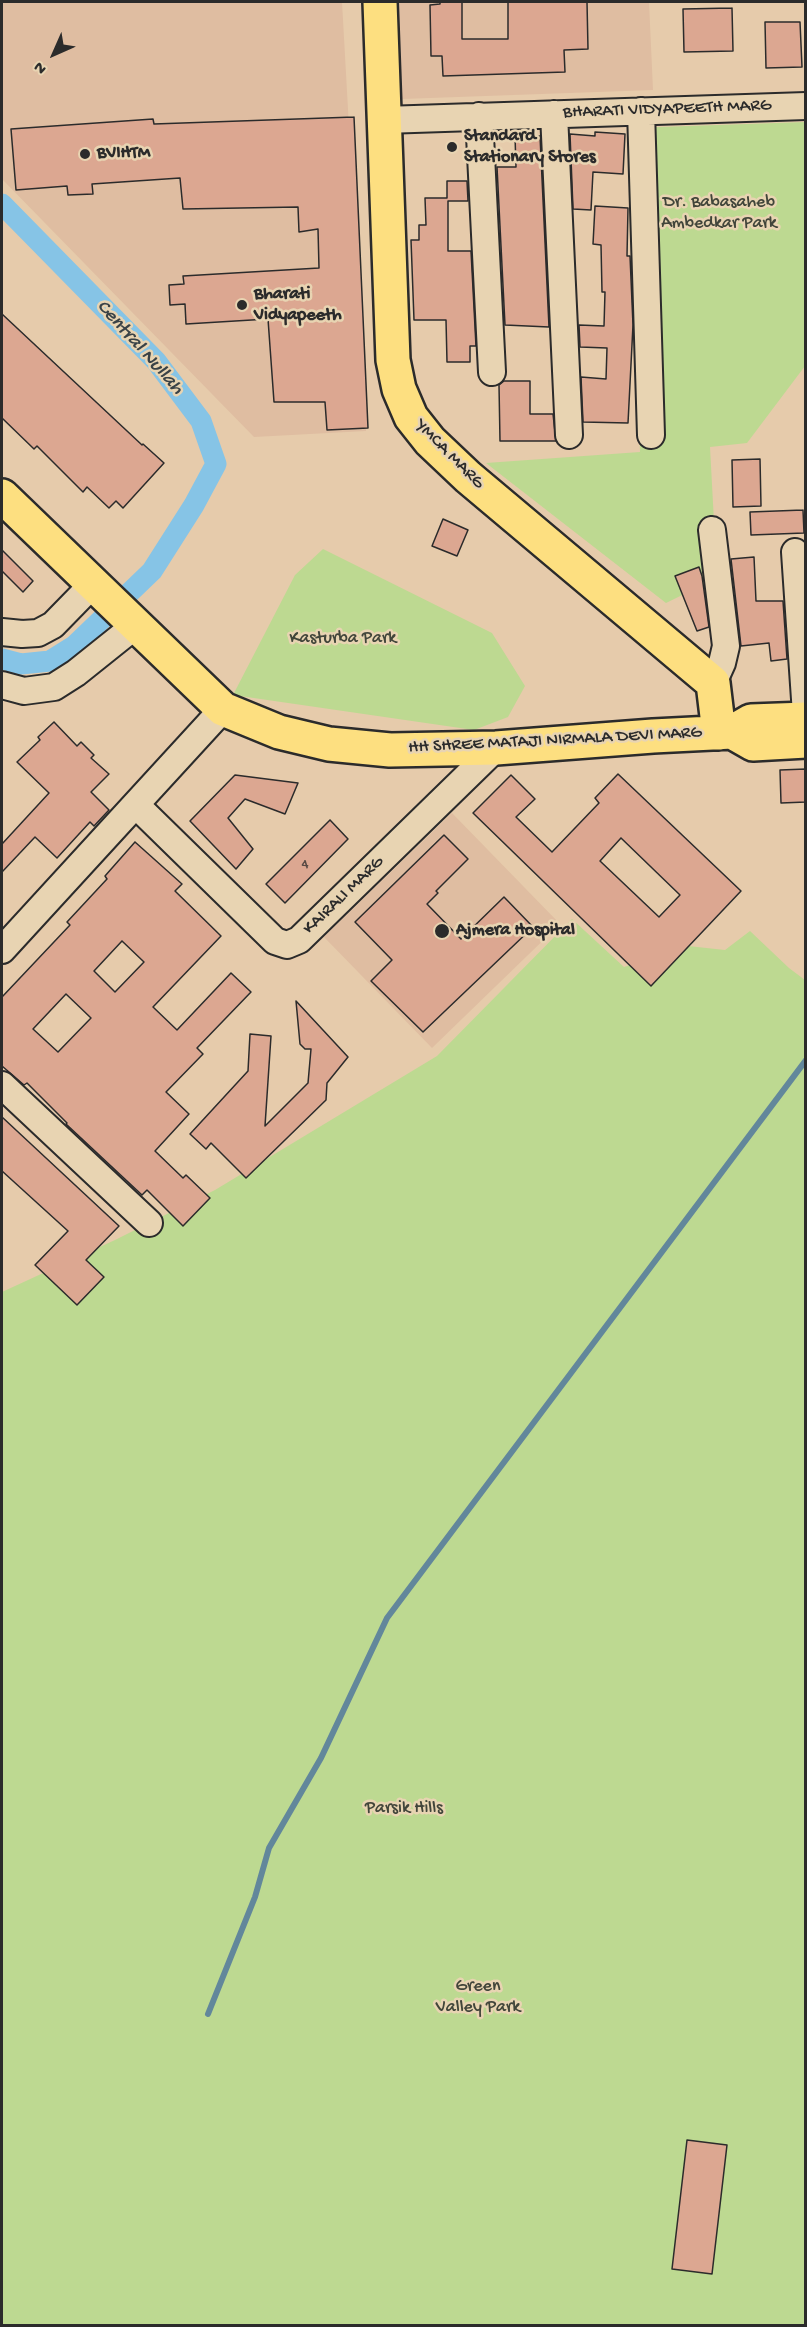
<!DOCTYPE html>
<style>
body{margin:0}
#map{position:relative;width:807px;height:2327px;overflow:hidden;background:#e6cbab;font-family:"Gochi Hand",sans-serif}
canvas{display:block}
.frame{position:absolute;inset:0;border:3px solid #2b2b2b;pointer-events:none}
.north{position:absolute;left:24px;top:24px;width:60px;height:60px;-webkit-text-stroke:4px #e8d4b2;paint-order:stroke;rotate:225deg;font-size:16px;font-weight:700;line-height:24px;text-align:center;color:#2b2b2b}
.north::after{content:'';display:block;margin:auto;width:21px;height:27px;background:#2b2b2b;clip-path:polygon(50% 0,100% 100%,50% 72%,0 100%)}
</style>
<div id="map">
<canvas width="807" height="2327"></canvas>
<div class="frame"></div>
<div class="north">N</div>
</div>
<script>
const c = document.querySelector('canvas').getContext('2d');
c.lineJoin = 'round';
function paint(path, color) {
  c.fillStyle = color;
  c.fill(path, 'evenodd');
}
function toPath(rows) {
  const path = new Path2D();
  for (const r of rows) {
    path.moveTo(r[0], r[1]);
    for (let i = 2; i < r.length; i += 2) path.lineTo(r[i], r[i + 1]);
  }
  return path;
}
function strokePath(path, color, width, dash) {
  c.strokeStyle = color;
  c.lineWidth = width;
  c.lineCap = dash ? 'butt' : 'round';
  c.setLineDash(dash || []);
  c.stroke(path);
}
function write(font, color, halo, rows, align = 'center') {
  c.font = font + ' "Gochi Hand",sans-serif';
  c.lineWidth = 5;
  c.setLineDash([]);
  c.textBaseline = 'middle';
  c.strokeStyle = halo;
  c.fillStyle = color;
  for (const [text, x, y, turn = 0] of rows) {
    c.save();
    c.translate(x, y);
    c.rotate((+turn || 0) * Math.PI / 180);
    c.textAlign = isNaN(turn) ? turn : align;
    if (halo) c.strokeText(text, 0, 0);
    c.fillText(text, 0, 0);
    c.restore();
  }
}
paint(toPath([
 [2,2,342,2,366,431,254,437,2,179],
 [398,2,649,2,653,90,402,99],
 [452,813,560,924,432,1048,324,937]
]), '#dfbda1');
paint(toPath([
 [805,122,805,366,747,443,710,447,717,578,666,603,486,463,640,452,630,128],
 [323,549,492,633,525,686,508,717,474,730,233,695,295,575],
 [572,919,624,967,688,946,725,950,750,931,789,968,805,980,805,2325,2,2325,2,1292,115,1240,215,1190,437,1056]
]), '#bdd991');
strokePath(toPath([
 [208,2014,255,1897,269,1848,321,1758,387,1618,806,1060]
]), '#62879b', 6);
strokePath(toPath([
 [2,204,156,361,201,421,216,464,194,505,152,571,74,646,50,661,21,664,2,659]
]), '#86c4e6', 21);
const building = toPath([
 [440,2,462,2,462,39,508,39,508,2,587,2,588,49,564,50,565,72,443,76,442,56,431,56,430,5,440,4,440,2],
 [732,8,733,51,684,52,683,9,732,8],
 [765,22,800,22,802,67,766,68,765,22],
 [354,117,368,428,327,430,325,402,274,402,268,319,186,324,185,304,170,305,169,285,184,284,183,276,319,268,318,229,299,232,298,207,183,209,180,178,92,184,93,194,68,195,67,186,16,190,11,129,153,119,154,124,354,117],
 [595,132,625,134,623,174,593,172,591,210,573,209,570,134,595,136,595,132],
 [515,136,540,136,549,327,505,325,497,167,516,167,515,136],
 [447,181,467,181,468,201,448,201,448,251,471,251,476,346,470,346,470,362,447,362,446,320,414,320,411,240,419,240,419,225,426,225,425,198,447,198,447,181],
 [595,206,628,208,627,256,630,256,633,325,628,423,583,422,581,377,606,379,607,348,580,347,579,325,604,326,605,292,602,292,601,245,593,244,595,206],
 [2,314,142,445,143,444,164,463,123,508,116,501,109,508,87,487,83,492,37,446,34,449,2,418,2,314],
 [504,381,530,381,530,414,553,414,556,441,500,441,499,385,504,381],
 [760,459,761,506,733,507,732,460,760,459],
 [803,510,804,533,751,535,750,512,803,510],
 [443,519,468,530,457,556,432,546,443,519],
 [2,550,33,581,23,592,2,571,2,550],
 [754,557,756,601,783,601,787,659,771,661,769,643,741,646,731,559,754,557],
 [699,567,702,576,709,627,697,631,675,576,699,567],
 [54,722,77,746,81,742,94,755,91,758,109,774,91,792,109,810,94,826,90,822,57,858,35,837,2,872,2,844,49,793,17,762,40,740,38,737,54,722],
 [806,769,806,802,781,803,780,770,806,769],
 [618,774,741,891,651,986,473,813,511,775,535,799,516,817,552,852,599,803,595,798,618,774],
 [621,838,680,895,659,917,600,861,621,838],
 [235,775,298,783,285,814,245,799,228,818,253,849,236,869,190,821,235,775],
 [330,820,348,839,285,903,266,884,330,820],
 [444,835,468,859,436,891,438,893,427,904,461,939,504,897,533,927,423,1032,371,981,392,960,355,922,444,835],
 [135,842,182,884,175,891,221,936,153,1007,177,1030,231,973,251,992,197,1048,203,1054,166,1092,189,1114,155,1151,183,1178,186,1175,210,1198,183,1226,147,1190,142,1195,66,1124,67,1123,27,1083,24,1085,2,1066,2,997,70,925,67,922,107,879,105,876,135,842],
 [122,941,144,962,115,992,94,971,122,941],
 [66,994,91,1018,58,1052,33,1029,66,994],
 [296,1001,348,1057,327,1083,326,1100,246,1178,211,1143,206,1149,190,1134,248,1071,250,1034,271,1036,265,1126,308,1083,311,1049,305,1049,300,1044,296,1001],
 [2,1117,119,1226,86,1260,104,1277,77,1305,35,1265,68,1231,2,1171,2,1117],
 [687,2140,727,2145,712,2274,672,2269,687,2140]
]);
paint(building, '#dca791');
strokePath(building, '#2b2b2b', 1.5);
const minor = toPath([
 [641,111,651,435],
 [554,114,569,435],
 [479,116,492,372],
 [384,120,806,106],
 [712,530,726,646,722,663,713,683],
 [795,552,806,714],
 [2,632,22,634,38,633,53,625,93,584],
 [2,685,24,691,54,687,76,673,136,625],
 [136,805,275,941,287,945,299,940,496,748],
 [2,950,223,709],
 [2,1085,149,1223]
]);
const major = toPath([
 [380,2,393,360,399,389,411,417,430,441,468,477,713,683,719,733],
 [2,496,223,709,279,732,329,744,390,750,496,748,653,736,732,732,751,721,806,719],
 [732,732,753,744,806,741]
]);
strokePath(minor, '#2b2b2b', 30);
strokePath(major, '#2b2b2b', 38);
strokePath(minor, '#e8d4b2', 26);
strokePath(major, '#fddf80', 33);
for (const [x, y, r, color] of [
 [452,147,6,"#2b2b2b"],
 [85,154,6,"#2b2b2b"],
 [242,305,6,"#2b2b2b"],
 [442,931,8,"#2b2b2b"]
]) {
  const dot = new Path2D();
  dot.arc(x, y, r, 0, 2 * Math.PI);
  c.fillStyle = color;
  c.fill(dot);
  strokePath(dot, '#e8d4b2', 2);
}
write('15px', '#574a44', null, [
 ["4",305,865]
]);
write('18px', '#2b2b2b', '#e8d4b2', [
 ["BHARATI VIDYAPEETH MARG",667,110,-2],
 ["YMCA MARG",449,455,45],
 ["HH SHREE MATAJI NIRMALA DEVI MARG",555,741,-3],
 ["KAIRALI MARG",344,896,-44]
]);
write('bold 18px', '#2b2b2b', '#e8d4b2', [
 ["Standard",464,137],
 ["Stationary Stores",464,158],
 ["BVIHTM",97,154],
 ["Bharati",254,295],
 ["Vidyapeeth",254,316],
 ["Ajmera Hospital",456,931]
], 'left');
write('18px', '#41453a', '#e8d4b2', [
 ["Dr. Babasaheb",719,203],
 ["Ambedkar Park",719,224],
 ["Kasturba Park",343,639],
 ["Parsik Hills",404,1809],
 ["Green",478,1987],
 ["Valley Park",478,2008]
]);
write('italic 20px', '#394247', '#e8d4b2', [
 ["Central Nullah",139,348,48]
]);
</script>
